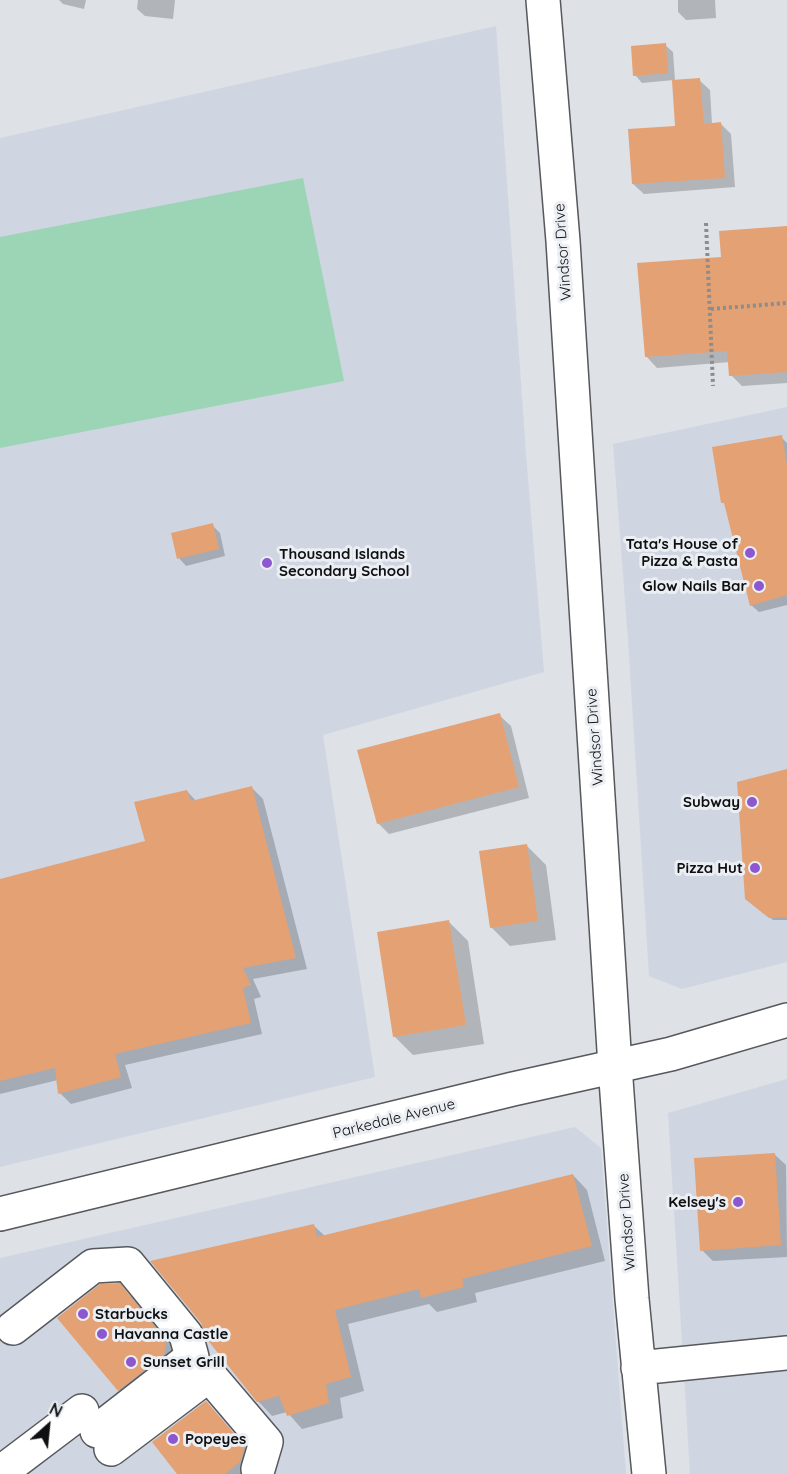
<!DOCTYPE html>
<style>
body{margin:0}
#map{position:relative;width:787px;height:1474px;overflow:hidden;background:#dee1e6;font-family:Quicksand,sans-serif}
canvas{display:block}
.north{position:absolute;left:18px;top:1396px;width:60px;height:60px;-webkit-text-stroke:4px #ebeef3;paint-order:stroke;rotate:27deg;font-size:16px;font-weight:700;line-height:24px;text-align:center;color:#0f1012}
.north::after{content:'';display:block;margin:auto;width:21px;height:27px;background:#0f1012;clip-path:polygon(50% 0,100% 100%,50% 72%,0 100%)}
</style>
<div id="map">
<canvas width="787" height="1474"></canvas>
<div class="north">N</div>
</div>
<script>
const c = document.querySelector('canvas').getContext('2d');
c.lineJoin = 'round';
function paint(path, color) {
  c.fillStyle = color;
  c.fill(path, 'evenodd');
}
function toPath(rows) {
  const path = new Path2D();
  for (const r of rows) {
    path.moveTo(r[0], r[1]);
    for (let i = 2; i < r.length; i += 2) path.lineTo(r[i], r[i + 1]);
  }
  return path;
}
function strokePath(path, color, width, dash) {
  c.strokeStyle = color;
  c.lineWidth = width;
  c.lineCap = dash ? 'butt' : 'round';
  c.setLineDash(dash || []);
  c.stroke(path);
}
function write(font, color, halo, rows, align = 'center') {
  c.font = font + ' Quicksand,sans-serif';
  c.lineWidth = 6;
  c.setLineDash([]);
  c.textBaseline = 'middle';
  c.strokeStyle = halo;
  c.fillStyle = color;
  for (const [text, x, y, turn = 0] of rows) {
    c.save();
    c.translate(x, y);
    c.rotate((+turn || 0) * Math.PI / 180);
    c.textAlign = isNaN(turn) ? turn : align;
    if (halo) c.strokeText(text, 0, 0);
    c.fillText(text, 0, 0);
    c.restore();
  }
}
paint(toPath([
 [496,26,526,454,544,672,323,735,375,1077,0,1167,0,138],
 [787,407,787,962,682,989,649,976,628,640,613,444],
 [787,1079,787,1474,690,1474,668,1113],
 [575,1127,601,1148,626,1474,0,1474,0,1258]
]), '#cfd6e2');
paint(toPath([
 [303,178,344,381,0,448,0,237]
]), '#9cd4b6');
paint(toPath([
 [59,0,86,0,84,9,63,4],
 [138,0,175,0,173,19,145,16,137,9],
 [678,0,715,0,716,18,686,20,678,12],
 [665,45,673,52,675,81,699,80,710,90,712,124,721,124,731,134,735,187,644,194,633,184,677,127,674,80,642,83,635,75],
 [787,228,787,383,742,386,731,375,730,362,657,368,646,356,723,258],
 [781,437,787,443,787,605,759,612,751,605,726,505,723,502],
 [212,525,220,533,225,556,186,566,179,558],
 [499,715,511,726,529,798,389,834,378,823],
 [787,770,787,920,773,920,751,903],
 [252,788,263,799,307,969,253,979,261,997,254,999,262,1034,125,1065,132,1088,71,1104,60,1093,58,1080,0,1094,0,880,147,842,187,791,196,801],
 [527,846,546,865,556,940,510,946,491,927],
 [449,922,468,941,484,1044,413,1055,394,1036],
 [774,1154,786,1165,787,1257,713,1261,702,1250],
 [573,1175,587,1190,605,1261,475,1293,477,1302,437,1312,429,1304,348,1324,364,1391,340,1398,343,1418,302,1429,287,1412,272,1416,258,1401,313,1225,325,1236],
 [131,1296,177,1353,130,1401,119,1390],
 [206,1403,256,1459,251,1474,179,1474]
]), '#0003');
paint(toPath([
 [666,43,668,73,633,76,631,46],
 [700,78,704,124,721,122,725,178,632,184,628,129,675,126,672,80],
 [787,226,787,372,729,376,727,351,645,357,637,263,721,257,719,231],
 [782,435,787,465,787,595,750,606,724,503,721,503,712,447],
 [213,523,219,549,177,559,171,533],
 [500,713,519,787,377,824,357,750],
 [787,769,787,917,769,918,745,899,737,782],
 [252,786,296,958,243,968,251,985,243,988,251,1023,115,1054,121,1077,58,1094,55,1068,0,1081,0,879,145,841,134,802,187,790,191,801],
 [527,844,538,921,490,928,479,851],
 [449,920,466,1025,393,1037,377,932],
 [775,1153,781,1245,700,1251,694,1158],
 [573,1174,592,1246,462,1279,464,1287,421,1298,419,1289,335,1310,351,1377,326,1384,329,1403,287,1416,279,1396,257,1402,206,1338,201,1323,150,1261,314,1224,317,1237],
 [120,1283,166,1341,164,1355,118,1391,57,1318,100,1284],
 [206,1401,245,1446,240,1462,225,1474,177,1474,152,1442]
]), '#e4a173');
const minor = toPath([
 [543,0,563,241,615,1066,632,1299,649,1474],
 [13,1328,93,1266,128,1264,186,1335,192,1357,97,1431],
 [638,1368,787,1353],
 [111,1449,209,1375,266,1442,258,1469],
 [0,1473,82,1411]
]);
const major = toPath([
 [0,1214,513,1089,671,1054,787,1020]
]);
strokePath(minor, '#56585c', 36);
strokePath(major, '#56585c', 36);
strokePath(toPath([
 [706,223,713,386],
 [711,309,787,303]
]), '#8b8d90', 4, [3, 3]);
strokePath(minor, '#fff', 33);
strokePath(major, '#fff', 33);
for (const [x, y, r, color] of [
 [750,553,6,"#8d57cf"],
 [267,563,6,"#8d57cf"],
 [759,586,6,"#8d57cf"],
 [752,802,6,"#8d57cf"],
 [755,868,6,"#8d57cf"],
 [738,1202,6,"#8d57cf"],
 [83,1314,6,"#8d57cf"],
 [102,1334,6,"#8d57cf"],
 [131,1362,6,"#8d57cf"],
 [173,1439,6,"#8d57cf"]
]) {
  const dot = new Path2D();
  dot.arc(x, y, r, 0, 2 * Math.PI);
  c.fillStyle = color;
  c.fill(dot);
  strokePath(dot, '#ebeef3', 2);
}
write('15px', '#0f1012', '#ebeef3', [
 ["Windsor Drive",563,252,-94],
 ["Windsor Drive",595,737,-94],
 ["Parkedale Avenue",394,1119,-14],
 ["Windsor Drive",627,1222,-94]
]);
write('bold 15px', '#0f1012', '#ebeef3', [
 ["Tata's House of",738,544],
 ["Pizza & Pasta",738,561],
 ["Thousand Islands",279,554,"left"],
 ["Secondary School",279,571,"left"],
 ["Glow Nails Bar",747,586],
 ["Subway",740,802],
 ["Pizza Hut",743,868],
 ["Kelsey's",726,1202],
 ["Starbucks",95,1314,"left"],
 ["Havanna Castle",114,1334,"left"],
 ["Sunset Grill",143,1362,"left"],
 ["Popeyes",185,1439,"left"]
], 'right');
</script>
